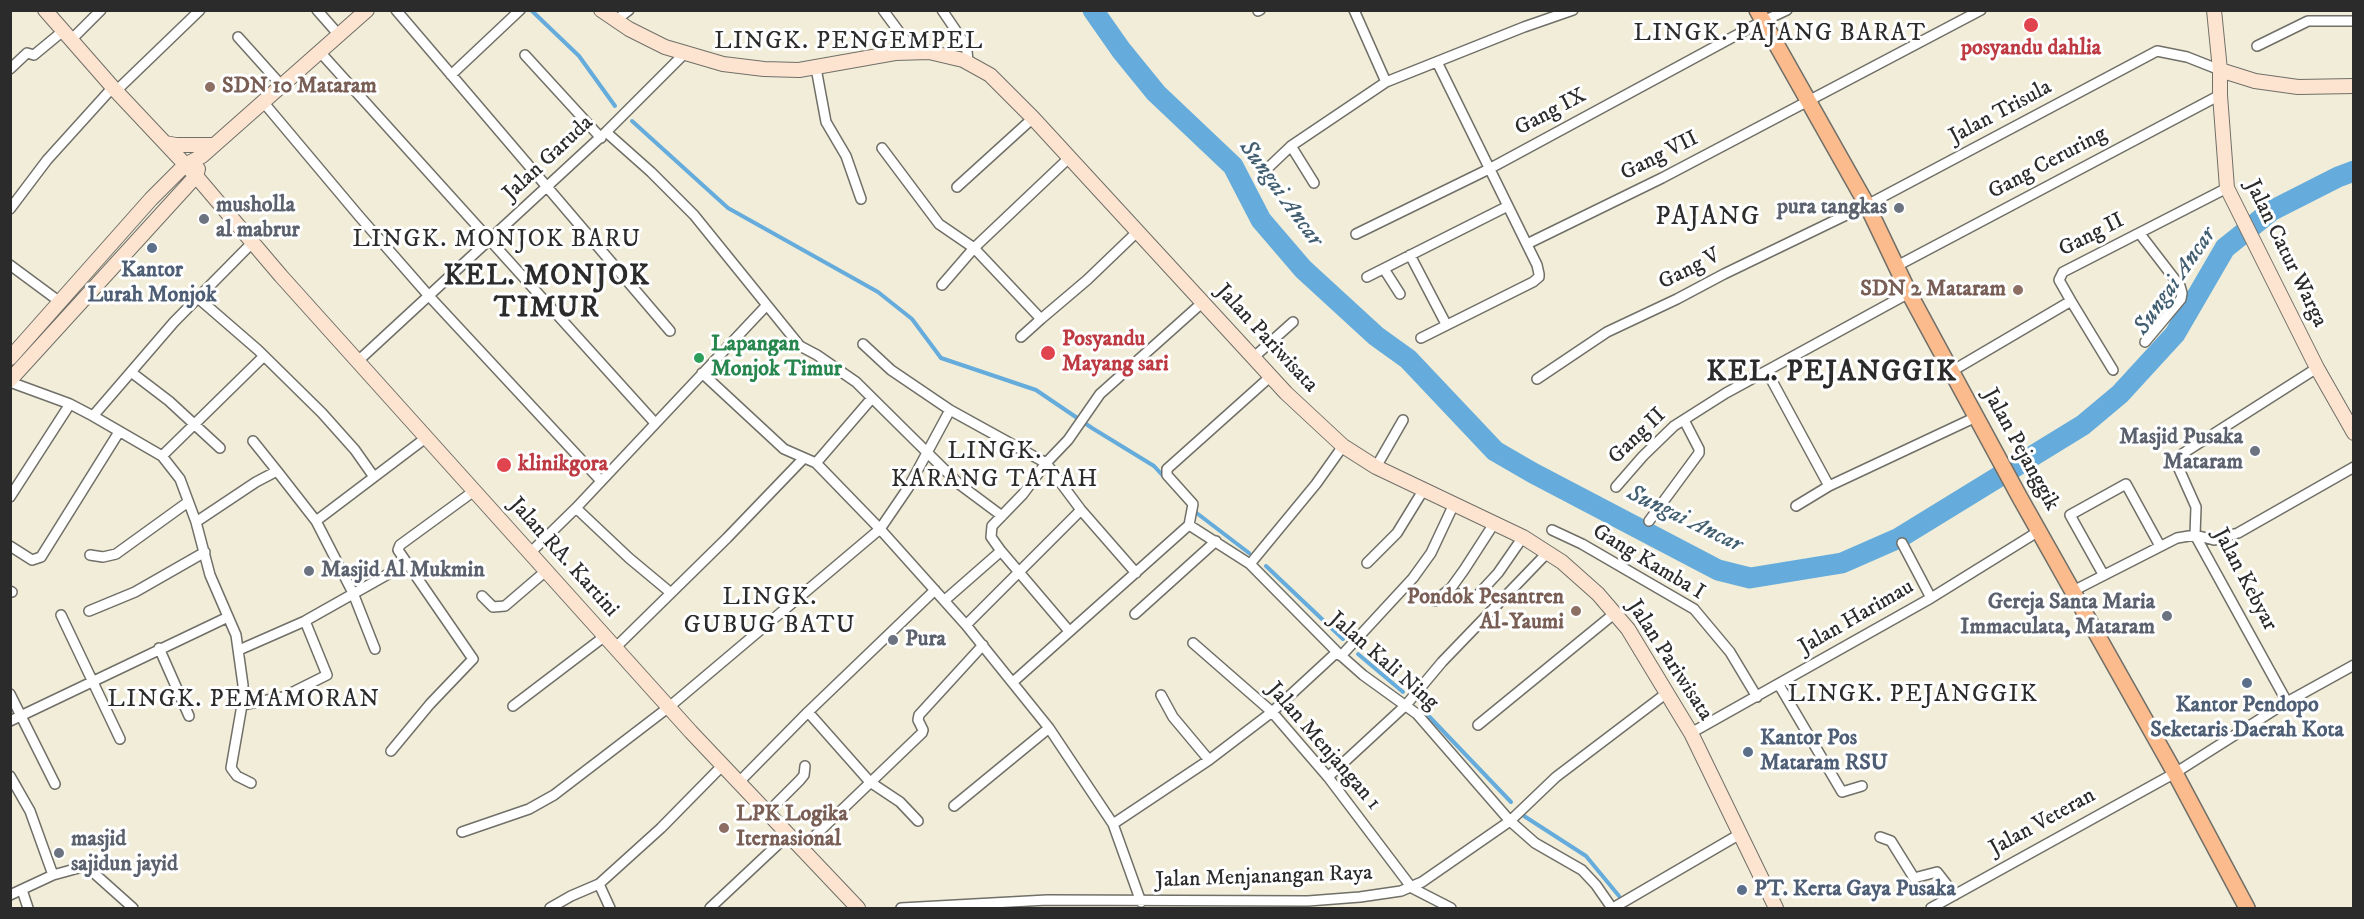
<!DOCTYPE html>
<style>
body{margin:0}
#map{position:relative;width:2364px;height:919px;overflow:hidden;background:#f1edd8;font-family:"IM FELL DW Pica",serif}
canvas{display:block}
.frame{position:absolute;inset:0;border:12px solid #2b2b2b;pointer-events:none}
</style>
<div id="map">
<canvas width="2364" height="919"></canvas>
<div class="frame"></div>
</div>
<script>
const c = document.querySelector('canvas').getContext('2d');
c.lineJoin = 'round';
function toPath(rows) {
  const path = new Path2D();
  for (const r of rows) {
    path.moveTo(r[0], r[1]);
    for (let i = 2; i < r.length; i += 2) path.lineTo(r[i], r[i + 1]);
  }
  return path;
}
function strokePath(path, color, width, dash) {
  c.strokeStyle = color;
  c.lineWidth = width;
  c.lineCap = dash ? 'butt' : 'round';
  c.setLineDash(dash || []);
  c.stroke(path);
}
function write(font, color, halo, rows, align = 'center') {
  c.font = font + ' "IM FELL DW Pica",serif';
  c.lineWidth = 6;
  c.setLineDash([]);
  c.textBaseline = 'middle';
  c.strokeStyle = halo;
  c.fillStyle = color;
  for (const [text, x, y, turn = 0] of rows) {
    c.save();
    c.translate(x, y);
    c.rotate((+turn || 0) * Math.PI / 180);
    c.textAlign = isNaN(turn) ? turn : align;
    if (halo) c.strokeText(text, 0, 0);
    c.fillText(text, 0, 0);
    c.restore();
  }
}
strokePath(toPath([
 [531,10,579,56,615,106],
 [632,121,728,208,878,292,912,319,941,358,1036,390,1092,428,1154,466,1165,478],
 [1194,511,1249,553],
 [1266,566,1343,639],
 [1358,654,1403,692],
 [1421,708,1511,802],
 [1524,816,1586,856,1619,896]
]), '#65acdc', 4);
strokePath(toPath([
 [1093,10,1121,50,1156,93,1233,166,1261,220,1303,269,1376,336,1408,359,1495,451,1533,473,1718,570,1750,578,1842,563,1899,538,2083,425,2120,394,2175,334,2225,248,2271,211,2338,177,2354,171]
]), '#65acdc', 21);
const street = toPath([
 [317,10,339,35],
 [396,10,670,331],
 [883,10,914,52],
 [942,10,963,41,967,51,968,62],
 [1354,10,1386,82],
 [1258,11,1260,10],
 [615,21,629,10],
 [238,37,282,86],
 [71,40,101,10],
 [2257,46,2308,21,2354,21],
 [320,52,655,423],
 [525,55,601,138],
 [816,68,826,122,846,156,861,199],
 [10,69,27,53,34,55,63,31],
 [451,75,520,10],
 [116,91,200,10],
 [264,103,359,216,429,296,601,481],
 [606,132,651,172,694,215,800,346,817,355,856,382,959,484,1002,516],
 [1291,146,1314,183],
 [882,148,939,224,974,248,1041,319,1087,280,1137,232],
 [1270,166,1291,146,1386,82,1524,27,1573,10],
 [957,187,1033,118],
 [10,209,47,160,113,87],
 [1356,234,1489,169,1757,24,1787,10],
 [2140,234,2180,286,2182,293,2181,299,2145,342],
 [1527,244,1662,178,1981,10],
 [1410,255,1446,324],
 [10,265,60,302],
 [1895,267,2220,95],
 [1384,269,1400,294],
 [1367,277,1508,206],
 [942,285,974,248,1070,157],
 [198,298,258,350,322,413,355,450,374,477],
 [2071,301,2113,370],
 [1021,337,1041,319],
 [1421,338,1533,282,1539,277,1539,274,1537,265,1437,62],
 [863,344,891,370,950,410,1046,463,1081,510,1136,573],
 [1254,357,1293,322],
 [358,361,606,132,684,54],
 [1769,371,1771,379,1829,486],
 [1952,371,2071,301,2059,280,2063,272,2227,188],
 [131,372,169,401,220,448],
 [702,373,784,449,816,463,880,529,966,625,1049,728,1113,824,1141,902],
 [1537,379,1607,332,1677,299,1724,274,1867,205,2157,51,2187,57,2220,70],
 [10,382,70,404,93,416,162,456,180,479,196,522,210,575,236,635,243,685,242,705,231,768,237,776,251,783],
 [93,416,174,322,252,243],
 [253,441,277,471],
 [162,456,264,356],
 [816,463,872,398],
 [1376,467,1403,420],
 [1616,487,1643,456,1674,426,1726,393,1909,293],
 [10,497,70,404],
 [1796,506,1829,486,1976,417],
 [576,508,629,558,671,593],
 [316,521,427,437],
 [1649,521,1699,453,1699,449,1684,420],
 [196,522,256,482,277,471,316,521,353,593,375,649],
 [1189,525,1250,564,1337,652,1363,675,1417,714,1510,821,1535,843,1582,870,1596,885,1612,908],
 [1552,530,1582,544,1694,609,1730,652,1757,697],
 [1902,543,1931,598],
 [10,546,32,560,41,557,119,432],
 [531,552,576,508,766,306],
 [90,555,103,557,116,554,188,502],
 [1367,563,1397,533,1424,489],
 [1250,564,1316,484,1343,446],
 [2103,574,2070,515,2126,484,2160,546],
 [10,591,12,592],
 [2073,591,2177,538,2195,535,2214,540,2238,533,2354,467],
 [1459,594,1465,600,1474,599,1498,573,1523,537],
 [482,596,493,607,505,606,547,570],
 [945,600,1001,551],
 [1435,601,1451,588,1464,570,1495,522],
 [89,611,135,592,205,552],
 [1135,614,1216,541],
 [61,615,120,739],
 [966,625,1081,510],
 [1069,631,1001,551,991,537,992,526,1023,494,1046,463,1068,440,1100,394,1203,302],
 [1193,643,1272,712,1328,777,1412,888,1451,908],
 [616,647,727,538,803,459],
 [159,648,189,716],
 [239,650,305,621,406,564],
 [1341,656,1413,578,1431,553,1454,504],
 [1013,682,1189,525,1193,504,1167,475,1167,469,1271,376],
 [1779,685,1842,792,1862,786],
 [10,694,55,784],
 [1161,695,1173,717,1209,760],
 [2287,702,2195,535,2196,507,2179,469,2179,461,2182,454,2317,368],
 [242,705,283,697,327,675,305,621],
 [513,706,605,636],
 [808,712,870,782,900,802,918,821],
 [10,721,228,617],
 [1478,725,1615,613],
 [1691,733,1931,598,2039,531],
 [391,751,430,704,473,659,398,550,400,545,474,491],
 [10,776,30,811,53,875],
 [1328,777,1406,705,1442,662,1548,552],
 [739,782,808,712,935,590],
 [954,806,1049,728],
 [768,812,800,780,804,775,805,766],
 [1113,824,1209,760,1272,712,1337,652],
 [462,832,529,809,554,795,669,707,880,529,908,488,950,410],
 [1880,837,1891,841,1914,878,1937,872,1955,895],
 [802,848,922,733,923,730,918,720,919,715,983,645],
 [599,884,610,908],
 [22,890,28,908],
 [10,895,53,875,86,866,133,908],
 [550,908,571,896,599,884,661,828,722,766],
 [710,908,789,834],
 [901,908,1047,900,1308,901,1360,897,1401,891,1422,882,1510,821,1556,777,1668,692],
 [1613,908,1740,834],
 [1931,908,2175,773,2287,702,2354,665]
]);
const secondary = toPath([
 [45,10,116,91,196,176,281,276,691,732,858,908],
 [601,10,629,29,665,47,723,64,764,69,799,70,895,53,929,52,963,60,990,75,1033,118,1286,393,1343,446,1376,467,1523,537,1562,562,1598,594,1628,629,1691,733,1776,908],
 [2214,10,2220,70,2220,95,2227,188,2317,368,2354,433],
 [2220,70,2255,81,2298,87,2354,86],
 [165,143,176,145,214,145],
 [10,358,151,199,185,165,202,156,367,10],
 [10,380,196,176,198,169]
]);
const primary = toPath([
 [1757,10,1867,205,1909,293,2019,496,2175,773,2247,908]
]);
strokePath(street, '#706f68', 12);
strokePath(secondary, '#706f68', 16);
strokePath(primary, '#706f68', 18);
strokePath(street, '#fff', 9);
strokePath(secondary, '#fde4d1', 14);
strokePath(primary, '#fbbb8d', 15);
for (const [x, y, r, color] of [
 [2031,25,8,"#e0444e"],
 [210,87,6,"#8d6e63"],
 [1899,208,6,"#6b7280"],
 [204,219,6,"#6b7280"],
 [152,248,6,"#5c6f8a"],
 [2018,290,6,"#8d6e63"],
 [1048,353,8,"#e0444e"],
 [699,358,6,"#2e9e5b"],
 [2255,451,6,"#6b7280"],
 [504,465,8,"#e0444e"],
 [309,571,6,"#6b7280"],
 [1576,611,6,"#8d6e63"],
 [2167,616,6,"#6b7280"],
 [893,640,6,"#6b7280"],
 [2247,683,6,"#5c6f8a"],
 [1748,752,6,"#5c6f8a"],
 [724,828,6,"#8d6e63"],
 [59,853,6,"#6b7280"],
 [1742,890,6,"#5c6f8a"]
]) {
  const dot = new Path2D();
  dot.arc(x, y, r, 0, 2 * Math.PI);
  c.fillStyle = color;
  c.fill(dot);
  strokePath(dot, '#fff', 2);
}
write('bold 22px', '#be3a42', '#fff', [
 ["posyandu dahlia",2031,49,"center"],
 ["Posyandu",1062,340],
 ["Mayang sari",1062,365],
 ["klinikgora",518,465]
], 'left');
write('bold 22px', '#785e54', '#fff', [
 ["SDN 10 Mataram",222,87],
 ["SDN 2 Mataram",2006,290,"right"],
 ["Pondok Pesantren",1564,598,"right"],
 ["Al-Yaumi",1564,623,"right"],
 ["LPK Logika",736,815],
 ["Iternasional",736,840]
], 'left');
write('22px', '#2b2b2b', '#fff', [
 ["Gang IX",1551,113,-28],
 ["Jalan Trisula",2001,113,-28],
 ["Gang VII",1660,157,-27],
 ["Jalan Garuda",549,159,-43],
 ["Gang Ceruring",2048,164,-28],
 ["Gang II",2092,236,-27],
 ["Jalan Catur Warga",2285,254,64],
 ["Gang V",1690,270,-27],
 ["Jalan Pariwisata",1266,339,47],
 ["Gang II",1638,437,-44],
 ["Jalan Pejanggik",2020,450,61],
 ["Jalan RA. Kartini",563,558,48],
 ["Gang Kamba I",1648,563,31],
 ["Jalan Kebyar",2244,580,62],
 ["Jalan Harimau",1857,618,-30],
 ["Jalan Pariwisata",1669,661,57],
 ["Jalan Kali Ning",1383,662,41],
 ["Jalan Menjangan 1",1323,747,49],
 ["Jalan Veteran",2043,823,-29],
 ["Jalan Menjanangan Raya",1264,878,-2]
]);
write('bold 22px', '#5b616d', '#fff', [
 ["musholla",216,206],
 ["al mabrur",216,231],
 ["pura tangkas",1887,208,"right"],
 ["Masjid Pusaka",2243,438,"right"],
 ["Mataram",2243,463,"right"],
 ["Masjid Al Mukmin",321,571],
 ["Gereja Santa Maria",2155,603,"right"],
 ["Immaculata, Mataram",2155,628,"right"],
 ["Pura",905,640],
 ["masjid",71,840],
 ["sajidun jayid",71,865]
], 'left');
write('bold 22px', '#4e5e75', '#fff', [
 ["Kantor",152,271],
 ["Lurah Monjok",152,296],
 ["Kantor Pendopo",2247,706],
 ["Seketaris Daerah Kota",2247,731],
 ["Kantor Pos",1760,739,"left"],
 ["Mataram RSU",1760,764,"left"],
 ["PT. Kerta Gaya Pusaka",1754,890,"left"]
]);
write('bold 22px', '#27864d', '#fff', [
 ["Lapangan",711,345],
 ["Monjok Timur",711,370]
], 'left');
c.letterSpacing = '1.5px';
write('24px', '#2b2b2b', '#fff', [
 ["LINGK. PAJANG BARAT",1780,35],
 ["LINGK. PENGEMPEL",849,43],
 ["LINGK. MONJOK BARU",497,241],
 ["LINGK.",995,453],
 ["KARANG TATAH",995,481],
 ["LINGK.",770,599],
 ["GUBUG BATU",770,627],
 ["LINGK. PEJANGGIK",1913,696],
 ["LINGK. PEMAMORAN",244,701]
]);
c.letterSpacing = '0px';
write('italic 24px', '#425f72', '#fff', [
 ["Sungai Ancar",1280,194,54],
 ["Sungai Ancar",2176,282,-55],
 ["Sungai Ancar",1684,520,26]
]);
c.letterSpacing = '1.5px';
write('26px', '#2b2b2b', '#fff', [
 ["PAJANG",1708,219]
]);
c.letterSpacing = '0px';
c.letterSpacing = '1.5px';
write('bold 28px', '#2b2b2b', '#fff', [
 ["KEL. MONJOK",547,278],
 ["TIMUR",547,310],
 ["KEL. PEJANGGIK",1832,374]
]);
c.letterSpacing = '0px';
</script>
